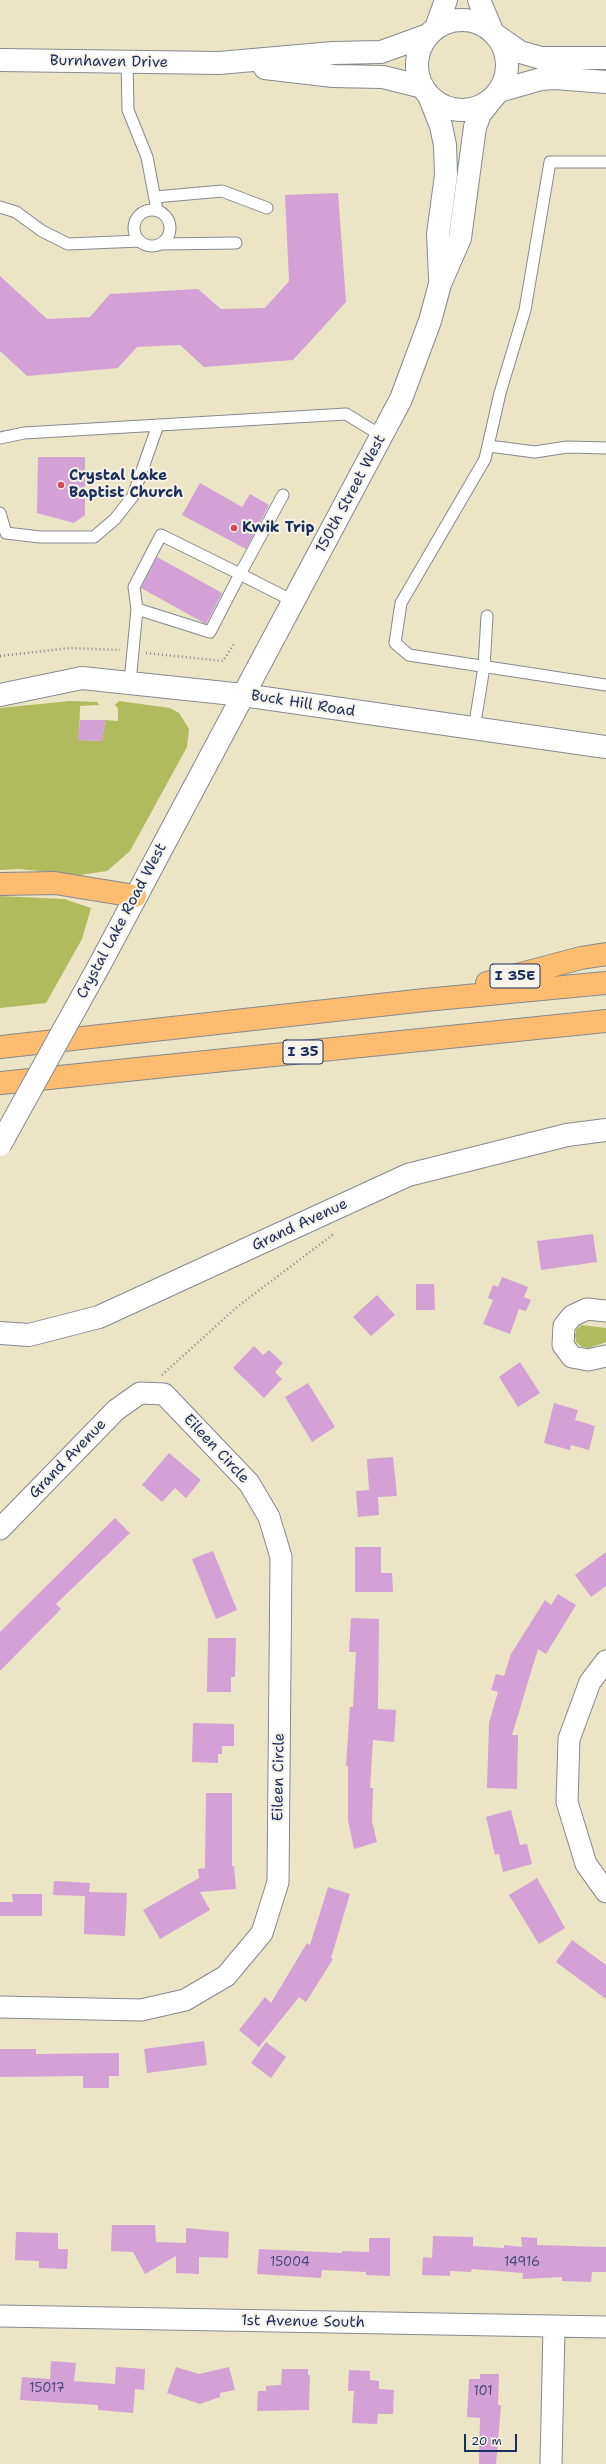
<!DOCTYPE html>
<style>
body{margin:0}
#map{position:relative;width:606px;height:2464px;overflow:hidden;background:#ebe4c5;font-family:"Shantell Sans",sans-serif}
canvas{display:block}
.scale{position:absolute;left:464px;top:2434px;width:53px;height:18px;box-sizing:border-box;border:2px solid #1b2f5e;border-top:0;padding-left:5px;font-size:12px;line-height:14px;white-space:nowrap;color:#1b2f5e;-webkit-text-stroke:3px #f7f3e8;paint-order:stroke}
</style>
<div id="map">
<canvas width="606" height="2464"></canvas>
<div class="scale">20 m</div>
</div>
<script>
const c = document.querySelector('canvas').getContext('2d');
c.lineJoin = 'round';
function paint(path, color) {
  c.fillStyle = color;
  c.fill(path, 'evenodd');
}
function toPath(rows) {
  const path = new Path2D();
  for (const r of rows) {
    if (r.length === 3) {
      path.moveTo(r[0] + r[2], r[1]);
      path.arc(r[0], r[1], r[2], 0, 2 * Math.PI);
      continue;
    }
    path.moveTo(r[0], r[1]);
    for (let i = 2; i < r.length; i += 2) path.lineTo(r[i], r[i + 1]);
  }
  return path;
}
function strokePath(path, color, width, dash) {
  c.strokeStyle = color;
  c.lineWidth = width;
  c.lineCap = dash ? 'butt' : 'round';
  c.setLineDash(dash || []);
  c.stroke(path);
}
function write(font, color, halo, rows, align = 'center') {
  c.font = font + ' "Shantell Sans",sans-serif';
  c.lineWidth = 4;
  c.setLineDash([]);
  c.textBaseline = 'middle';
  c.strokeStyle = halo;
  c.fillStyle = color;
  for (const [text, x, y, turn = 0] of rows) {
    c.save();
    c.translate(x, y);
    c.rotate((+turn || 0) * Math.PI / 180);
    c.textAlign = isNaN(turn) ? turn : align;
    if (halo) c.strokeText(text, 0, 0);
    c.fillText(text, 0, 0);
    c.restore();
  }
}
paint(toPath([
 [70,701,97,702,99,705,80,706,79,740,102,741,105,720,118,721,118,708,115,705,119,701,170,708,179,713,189,729,187,747,130,851,107,871,80,875,19,869,0,870,0,708],
 [0,896,64,899,91,908,82,939,46,1003,0,1008],
 [581,1325,606,1328,606,1342,589,1348,582,1347,576,1342,575,1336,576,1330]
]), '#afbb5d');
paint(toPath([
 [338,193,346,302,293,360,204,367,180,345,137,347,118,368,27,376,0,351,0,276,47,319,90,317,110,294,198,289,221,309,265,308,289,281,285,195],
 [38,457,85,457,85,515,74,523,37,513],
 [200,483,242,507,250,494,269,505,246,549,182,515],
 [157,557,222,593,206,624,141,588],
 [80,720,105,720,102,741,78,740],
 [593,1234,597,1262,541,1270,537,1241],
 [502,1277,528,1287,524,1297,531,1300,526,1311,519,1309,510,1334,483,1324,493,1300,488,1298,493,1285,498,1287],
 [416,1284,434,1284,435,1310,416,1310],
 [377,1295,395,1315,371,1336,353,1317],
 [254,1346,263,1355,269,1350,283,1363,275,1372,282,1379,264,1398,233,1368],
 [520,1362,540,1393,518,1407,499,1377],
 [308,1383,335,1427,312,1442,285,1397],
 [554,1403,578,1410,575,1420,595,1426,589,1450,571,1445,570,1450,544,1443],
 [169,1453,201,1480,186,1498,175,1488,162,1502,142,1485],
 [393,1457,397,1496,378,1497,379,1515,358,1517,356,1491,369,1490,367,1459],
 [115,1518,130,1533,56,1604,61,1609,0,1671,0,1632],
 [355,1547,381,1547,381,1573,392,1573,393,1592,355,1592],
 [213,1551,237,1610,216,1619,192,1559],
 [606,1552,606,1586,591,1597,575,1575],
 [558,1594,576,1605,546,1654,538,1649,512,1735,518,1735,517,1789,487,1788,489,1723,498,1692,491,1690,496,1674,504,1676,511,1654,545,1600,551,1605],
 [351,1618,379,1619,378,1709,396,1710,394,1742,373,1740,370,1788,373,1788,372,1821,377,1842,354,1849,348,1820,348,1766,346,1766,350,1707,353,1707,356,1652,349,1652],
 [208,1638,236,1638,235,1677,231,1677,231,1692,207,1692],
 [193,1723,234,1724,234,1746,222,1746,222,1754,218,1754,218,1763,192,1762],
 [206,1793,232,1793,232,1866,234,1866,236,1889,200,1892,210,1910,160,1939,143,1910,199,1878,198,1869,205,1868],
 [511,1810,520,1845,527,1844,532,1864,503,1872,499,1854,495,1855,486,1817],
 [537,1878,565,1928,539,1944,509,1895],
 [54,1881,90,1883,89,1892,127,1893,125,1936,84,1934,85,1896,53,1895],
 [328,1887,350,1894,331,1958,333,1959,306,2002,299,1997,259,2047,239,2030,265,1997,271,2003,307,1943,310,1945],
 [12,1894,42,1894,42,1916,0,1916,0,1902,13,1902],
 [572,1940,606,1965,606,1999,556,1962],
 [204,2041,207,2065,147,2073,144,2049],
 [266,2042,286,2057,271,2078,251,2063],
 [0,2049,36,2049,36,2054,119,2053,119,2076,109,2076,109,2088,83,2088,83,2076,0,2077],
 [112,2225,155,2225,156,2242,186,2243,186,2228,229,2232,228,2258,199,2257,199,2274,176,2273,176,2256,145,2274,133,2252,111,2251],
 [16,2232,58,2233,58,2249,68,2249,67,2269,39,2268,39,2261,15,2260],
 [433,2236,473,2237,473,2246,504,2248,504,2245,522,2247,521,2237,537,2238,537,2245,606,2247,606,2272,592,2272,591,2282,562,2281,562,2277,522,2279,523,2273,472,2269,471,2272,450,2271,450,2276,422,2275,423,2257,432,2258],
 [369,2238,390,2238,390,2276,366,2275,366,2272,322,2270,321,2278,257,2274,259,2249,342,2253,342,2251,369,2252],
 [51,2361,76,2363,74,2381,115,2384,116,2367,145,2369,144,2390,135,2389,133,2413,98,2410,98,2405,20,2400,22,2377,50,2379],
 [176,2367,199,2374,229,2367,235,2390,220,2393,220,2397,200,2404,167,2393],
 [282,2369,308,2369,308,2375,310,2375,309,2410,257,2411,258,2391,266,2391,266,2386,281,2385],
 [349,2370,370,2371,370,2380,379,2381,379,2389,394,2390,393,2414,378,2414,377,2424,352,2423,354,2391,348,2391],
 [480,2374,499,2374,498,2405,501,2405,496,2464,479,2464,480,2418,467,2417,469,2379,480,2379]
]), '#d3a1d6');
const service = toPath([
 [127,62,128,110,147,157,157,210],
 [606,162,550,162,525,310,500,393,485,459,401,603,395,643,409,655,606,685],
 [155,197,222,191,267,208],
 [0,207,16,212,42,231,68,244,140,241],
 [152,228,18],
 [162,244,236,243],
 [0,438,24,433,346,414,382,436],
 [489,446,535,452,567,447,606,448],
 [0,513,6,533,40,537,94,537,115,519,133,496,158,425],
 [137,609,134,587,161,535,240,574,283,495],
 [130,682,137,609,210,632,240,574,293,601],
 [474,729,484,667,487,616]
]);
const minor = toPath([
 [606,1311,587,1309,572,1316,564,1326,563,1345,572,1357,588,1360,606,1356],
 [0,1529,116,1410,140,1393,164,1394,249,1483,269,1517,281,1557,278,1882,262,1933,226,1976,185,2000,141,2010,0,2007],
 [606,1661,590,1682,569,1739,567,1802,586,1864,606,1892],
 [0,2316,606,2327],
 [551,2464,554,2328]
]);
const tertiary = toPath([
 [479,0,492,31],
 [462,65,45],
 [436,28,446,0],
 [497,36,520,52,541,58,606,58],
 [0,60,219,63,333,53,381,52,428,35],
 [265,68,333,76,383,77,423,87],
 [499,91,541,79,555,78,606,82],
 [430,98,441,126,445,145,446,175,438,234,440,278],
 [0,695,82,678,243,695,606,747],
 [99,966,401,399,430,321,440,284,460,238,475,127,480,114,492,99],
 [0,1333,29,1335,99,1317,408,1175,567,1135,606,1130]
]);
const motorway = toPath([
 [0,884,55,883,135,896],
 [487,983,581,958,606,954],
 [0,1047,425,1000,606,983],
 [0,1083,606,1021]
]);
strokePath(service, '#838a92', 13);
strokePath(minor, '#838a92', 23);
strokePath(tertiary, '#838a92', 24);
strokePath(motorway, '#838a92', 24);
strokePath(toPath([
 [146,653,223,661,234,644],
 [0,656,70,648,120,650],
 [162,1375,237,1307,335,1233]
]), '#838a92', 2.5, [1, 3]);
strokePath(service, '#fff', 11);
strokePath(minor, '#fff', 21);
strokePath(tertiary, '#fff', 22);
strokePath(motorway, '#fdbc70', 22);
const tertiaryBridge = toPath([
 [0,1145,99,966]
]);
strokePath(tertiaryBridge, '#838a92', 24, []);
strokePath(tertiaryBridge, '#fff', 22);
for (const [x, y, r, color] of [
 [61,485,4,"#d1495b"],
 [234,528,4,"#d1495b"]
]) {
  const dot = new Path2D();
  dot.arc(x, y, r, 0, 2 * Math.PI);
  c.fillStyle = color;
  c.fill(dot);
  strokePath(dot, '#f7f3e8', 1.5);
}
write('13px', '#494c7c', null, [
 ["15004",290,2263],
 ["14916",522,2263],
 ["15017",47,2389],
 ["101",483,2392]
]);
for (const [x, y, w] of [
 [515,976,50],
 [303,1052,40]
]) {
  const box = new Path2D();
  box.roundRect(x - w / 2, y - 12, w, 24, 3);
  c.fillStyle = '#f7f3e8';
  c.fill(box);
  strokePath(box, '#1b2f5e', 1);
}
write('bold 14px', '#1b2f5e', null, [
 ["I 35E",515,976],
 ["I 35",303,1052]
]);
write('15px', '#1b2f5e', '#f7f3e8', [
 ["Burnhaven Drive",109,62,1],
 ["150th Street West",351,494,-62],
 ["Buck Hill Road",303,704,9],
 ["Crystal Lake Road West",122,921,-62],
 ["Grand Avenue",300,1225,-25],
 ["Eileen Circle",216,1449,47],
 ["Grand Avenue",68,1459,-46],
 ["Eileen Circle",279,1777,-89],
 ["1st Avenue South",303,2322,1]
]);
write('bold 15px', '#1b2f5e', '#f7f3e8', [
 ["Crystal Lake",69,476],
 ["Baptist Church",69,493],
 ["Kwik Trip",242,528]
], 'left');
</script>
